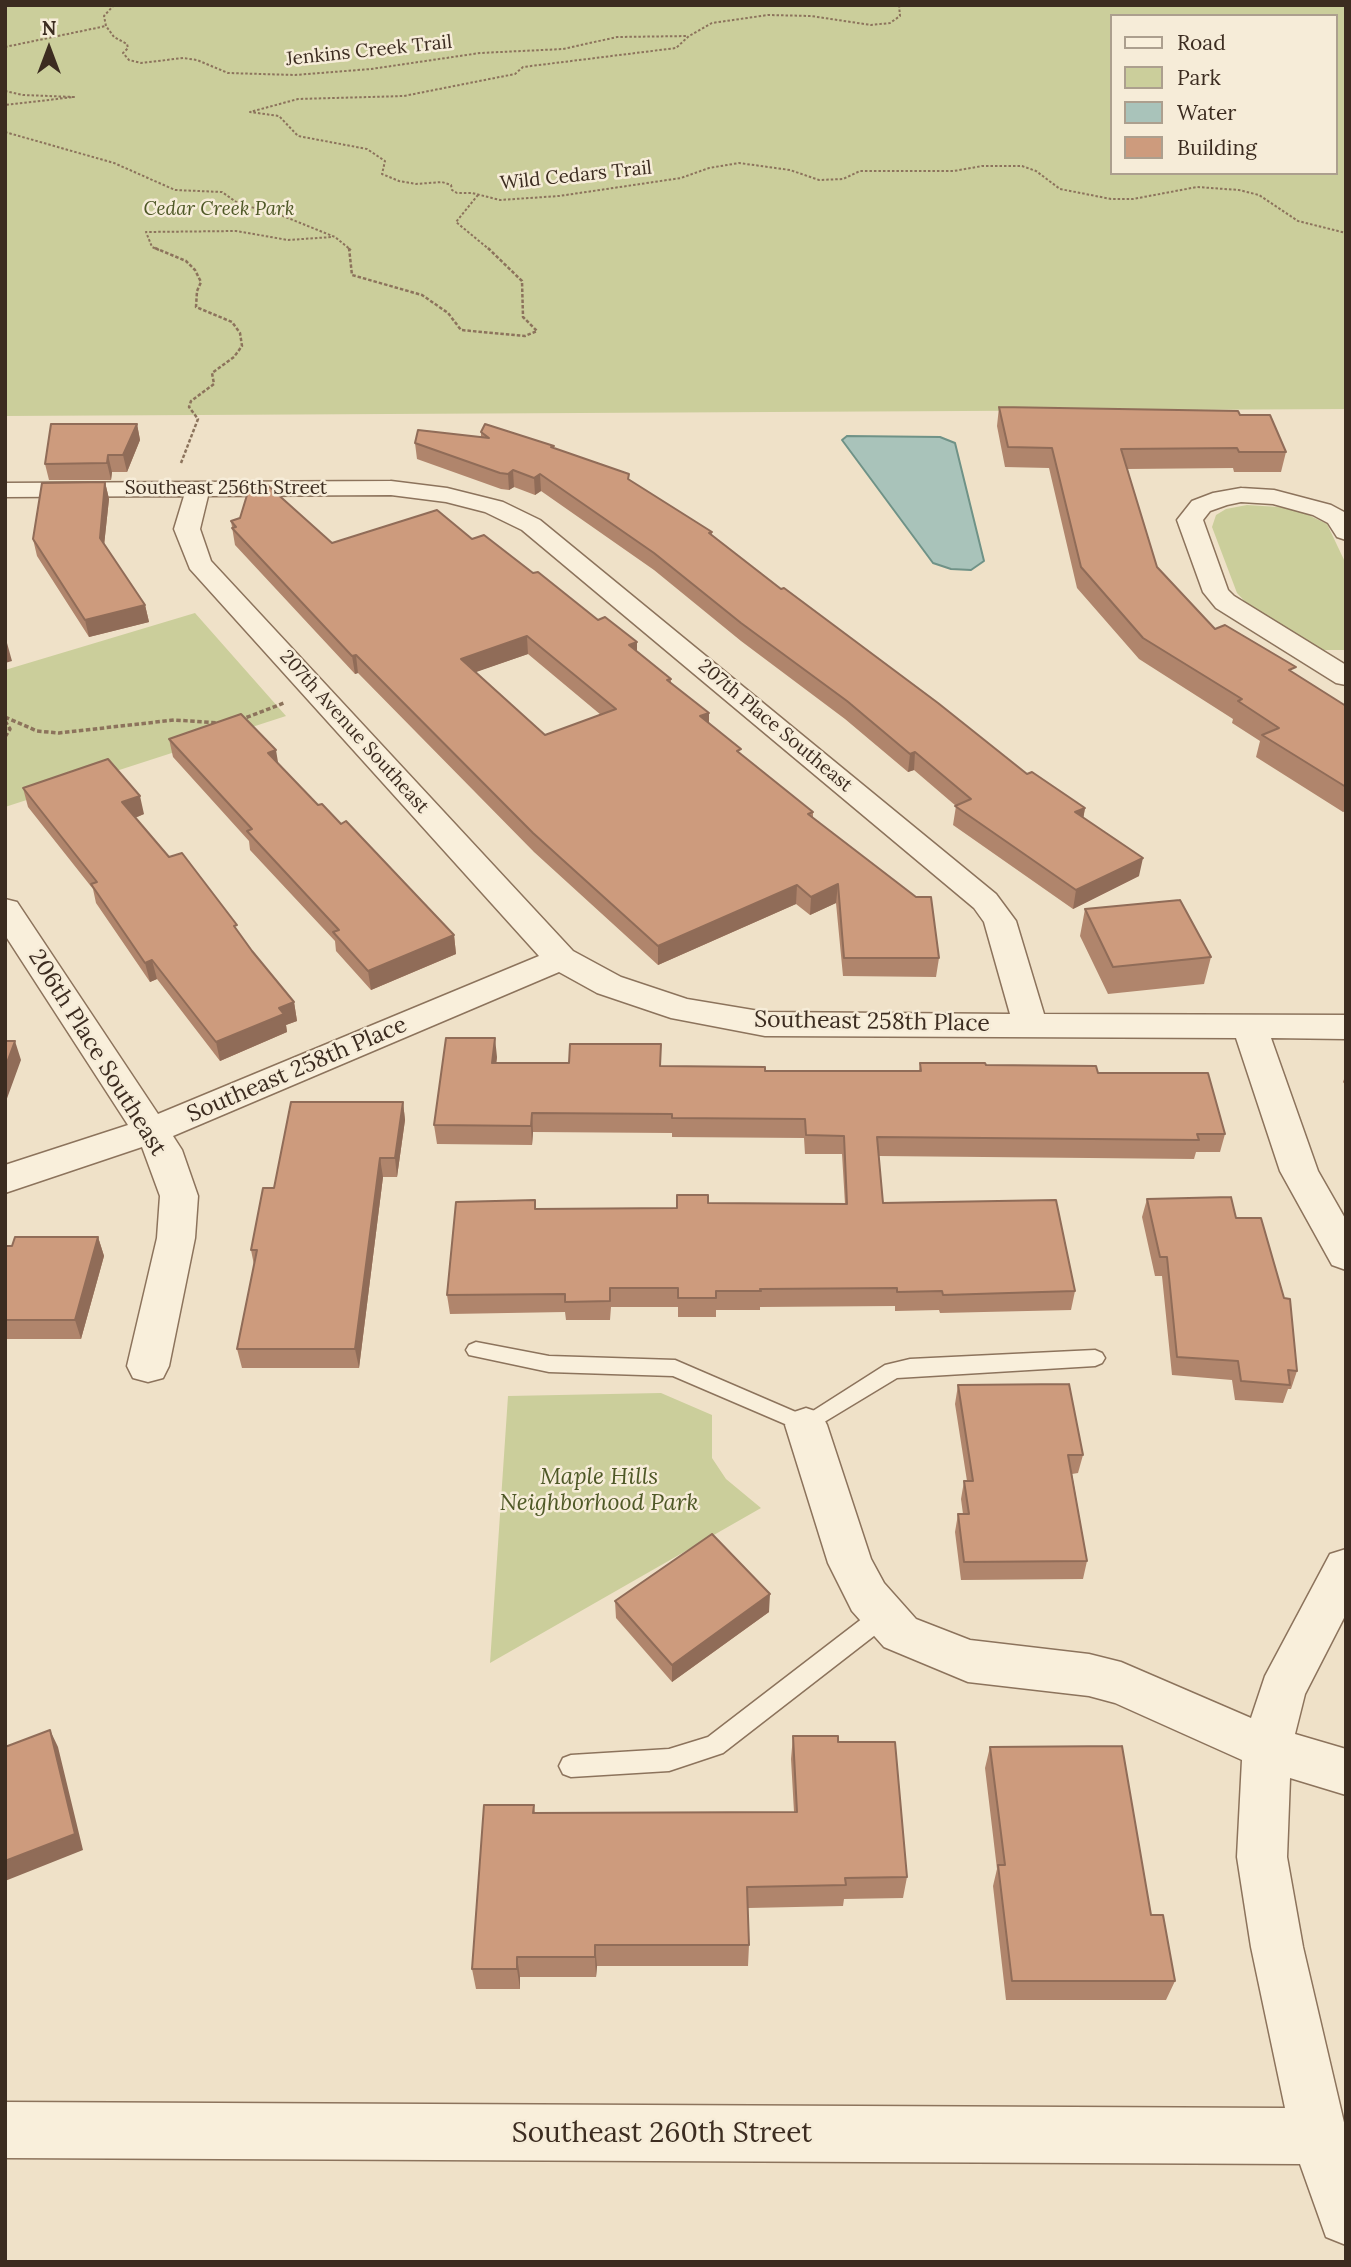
<!DOCTYPE html>
<style>
body{margin:0}
#map{position:relative;width:1351px;height:2267px;overflow:hidden;background:#efe1c8;font-family:Lora,serif}
canvas{display:block}
.frame{position:absolute;inset:0;border:7px solid #3c2c20;pointer-events:none}
.legend{position:absolute;left:1110px;top:14px;width:228px;height:161px;box-sizing:border-box;background:#f6ecd8;border:2px solid #ac9f8e;margin:0;padding:9px 12px;list-style:none;font-size:21px;color:#3c2c20}
.legend li{display:flex;align-items:center;gap:14px;height:35px}
.legend b{width:35px;border:2px solid #ac9f8e}
.north{position:absolute;left:14px;top:14px;width:70px;height:70px;-webkit-text-stroke:5px #f6ecd8;paint-order:stroke;rotate:0deg;font-size:19px;font-weight:700;line-height:28px;text-align:center;color:#3c2c20}
.north::after{content:'';display:block;margin:auto;width:24px;height:32px;background:#3c2c20;clip-path:polygon(50% 0,100% 100%,50% 72%,0 100%)}
</style>
<div id="map">
<canvas width="1351" height="2267"></canvas>
<div class="frame"></div>
<ul class="legend">
<li><b style="height:9px;background:#f9efdb"></b>Road</li>
<li><b style="height:19px;background:#cbce9b"></b>Park</li>
<li><b style="height:19px;background:#a9c3ba"></b>Water</li>
<li><b style="height:19px;background:#cd9b7d"></b>Building</li>
</ul>
<div class="north">N</div>
</div>
<script>
const c = document.querySelector('canvas').getContext('2d');
c.lineJoin = 'round';
function paint(path, color) {
  c.fillStyle = color;
  c.fill(path, 'evenodd');
}
function toPath(rows) {
  const path = new Path2D();
  for (const r of rows) {
    path.moveTo(r[0], r[1]);
    for (let i = 2; i < r.length; i += 2) path.lineTo(r[i], r[i + 1]);
  }
  return path;
}
function strokePath(path, color, width, dash) {
  c.strokeStyle = color;
  c.lineWidth = width;
  c.lineCap = dash ? 'butt' : 'round';
  c.setLineDash(dash || []);
  c.stroke(path);
}
function write(font, color, halo, rows, align = 'center') {
  c.font = font + ' Lora,serif';
  c.lineWidth = 5;
  c.setLineDash([]);
  c.textBaseline = 'middle';
  c.strokeStyle = halo;
  c.fillStyle = color;
  for (const [text, x, y, turn = 0] of rows) {
    c.save();
    c.translate(x, y);
    c.rotate((+turn || 0) * Math.PI / 180);
    c.textAlign = isNaN(turn) ? turn : align;
    if (halo) c.strokeText(text, 0, 0);
    c.fillText(text, 0, 0);
    c.restore();
  }
}
paint(toPath([
 [5,5,1346,5,1346,409,5,416],
 [1111,16,1335,16,1335,173,1111,173],
 [1247,505,1294,508,1327,524,1346,564,1346,650,1321,650,1301,643,1251,608,1237,593,1212,527,1216,515,1226,509],
 [195,613,286,716,5,807,5,670],
 [661,1393,712,1415,712,1458,726,1479,761,1508,490,1663,508,1396]
]), '#cbce9b');
const water = toPath([
 [847,436,940,437,955,443,984,561,971,570,951,569,933,563,842,440,847,436]
]);
paint(water, '#a9c3ba');
strokePath(water, '#6f9287', 2);
const lane = toPath([
 [476,1342,549,1356,675,1360,805,1416,885,1365,910,1359,1095,1350,1102,1353,1105,1358,1102,1363,1095,1366,897,1378,806,1433,673,1376,549,1372,469,1355,466,1350,469,1345,476,1342],
 [884,1605,892,1608,895,1615,892,1622,723,1753,669,1771,571,1777,563,1774,559,1766,563,1758,571,1755,669,1749,708,1737,876,1608,884,1605]
]);
const street = toPath([
 [391,481,447,488,503,502,540,520,996,894,1016,921,1044,1014,1346,1015,1346,1039,1271,1038,1318,1171,1346,1220,1346,1270,1332,1265,1280,1171,1236,1038,765,1036,671,1018,597,993,559,972,173,1136,182,1150,198,1196,195,1238,169,1366,163,1378,148,1382,133,1378,127,1366,157,1238,160,1196,142,1147,5,1193,5,1165,128,1125,5,935,5,899,17,902,158,1114,539,956,190,569,174,529,184,496,5,497,5,483,391,481],
 [391,495,446,502,485,512,522,530,974,908,984,922,1010,1014,765,1012,687,999,621,977,573,951,211,561,200,529,208,496,391,495],
 [1241,488,1274,490,1331,505,1346,513,1346,540,1337,537,1328,523,1313,515,1273,504,1241,502,1227,505,1210,511,1203,520,1228,590,1234,596,1346,665,1346,685,1336,683,1216,608,1203,592,1177,520,1192,501,1213,493,1241,488],
 [806,1408,821,1413,827,1425,871,1559,884,1583,916,1619,970,1640,1089,1654,1121,1662,1251,1718,1265,1676,1330,1554,1346,1549,1346,1614,1305,1694,1295,1734,1346,1749,1346,1795,1290,1778,1287,1857,1303,1947,1346,2131,1346,2245,1326,2237,1300,2164,5,2158,5,2102,1285,2108,1251,1947,1237,1857,1242,1760,1115,1703,1089,1696,968,1682,884,1647,852,1611,828,1563,785,1425,791,1413,806,1408]
]);
strokePath(lane, '#8c735c', 3);
strokePath(street, '#8c735c', 3);
strokePath(toPath([
 [114,5,104,16,106,26,114,37,127,44,128,48,123,53,129,60,141,63,183,58,197,60,228,73,295,75,371,69,480,53,563,49,617,37,688,36],
 [899,5,900,16,890,23,871,25,811,16,768,15,712,23,689,36,676,48,523,67,515,74,404,96,298,99,250,112,279,116,298,136,367,149,385,161,382,174,399,181,416,184,442,182,451,185,452,190,457,193,472,193,500,200,559,196,681,178,709,168,739,163,790,170,819,180,843,179,860,171,954,171,982,166,1022,166,1036,171,1060,189,1111,199,1133,199,1197,187,1239,190,1259,195,1298,221,1346,233],
 [5,47,106,26],
 [5,91,23,95,74,97,5,105],
 [5,132,114,163,175,190,222,192,239,204,278,214,335,237,351,250],
 [478,195,456,222,490,250],
 [159,250,152,247,146,232,236,231,288,240,332,237]
]), '#8c735c', 2, [2.5, 2]);
strokePath(toPath([
 [155,248,186,261,195,270,201,282,197,291,196,307,232,322,240,333,242,346,234,357,212,373,214,384,191,401,189,407,198,419,181,463],
 [349,248,352,275,422,295,448,313,461,330,525,336,537,331,523,317,522,281,488,248]
]), '#8c735c', 2.5, [3.5, 2]);
strokePath(toPath([
 [5,717,37,731,59,733,174,720,221,723],
 [240,720,284,703],
 [5,721,10,729,5,737]
]), '#8c735c', 3.5, [4.5, 2.5]);
paint(lane, '#f9efdb');
paint(street, '#f9efdb');
paint(toPath([
 [999,407,1240,415,1286,452,1281,472,1234,472,1233,468,1127,469,1157,567,1215,629,1294,673,1346,706,1346,811,1343,812,1256,757,1260,741,1232,723,1233,719,1139,659,1077,588,1049,468,1005,467,997,426],
 [137,424,140,440,127,472,112,472,111,480,49,480,45,464],
 [481,432,554,446,554,448,629,480,712,532,712,535,781,589,1027,774,1085,808,1083,818,1139,876,1073,909,953,825,956,806,914,770,908,772,845,719,741,641,654,570,541,491,535,495,514,487,509,490,501,489,417,459,415,443,481,437],
 [105,482,109,499,104,545,145,605,149,622,89,637,37,556,33,539],
 [231,521,332,543,472,539,533,573,598,620,637,642,637,652,671,679,671,684,709,713,709,724,740,753,813,812,813,818,939,958,936,977,843,976,836,903,810,915,796,904,658,965,534,852,358,673,355,674,235,545],
 [528,654,601,715,545,735,475,672],
 [169,739,278,763,318,805,341,824,454,935,456,954,371,990,336,951,335,941,250,850,249,841,173,757],
 [23,788,144,814,135,818,169,857,238,932,252,951,294,1002,297,1021,286,1025,287,1032,220,1061,157,979,150,982,96,903,93,889,28,807],
 [1085,909,1211,957,1204,984,1108,994,1080,936],
 [497,1057,496,1063,661,1066,765,1071,919,1071,920,1063,986,1065,1098,1073,1225,1134,1220,1152,1196,1152,1194,1159,879,1156,883,1203,1075,1291,1071,1310,940,1313,939,1310,895,1311,895,1306,760,1307,760,1310,716,1310,716,1317,678,1317,678,1307,611,1307,610,1320,566,1320,565,1312,450,1314,447,1295,536,1209,677,1208,708,1203,845,1204,842,1154,805,1154,804,1138,672,1137,672,1133,533,1132,532,1145,437,1144,434,1125],
 [1346,1074,1346,1086,1343,1082],
 [403,1102,405,1120,397,1177,383,1177,359,1368,242,1368,237,1349,254,1265,251,1250,274,1188],
 [1147,1199,1236,1218,1297,1371,1291,1389,1288,1389,1283,1403,1235,1400,1232,1380,1172,1375,1162,1276,1155,1276,1142,1217],
 [98,1237,104,1256,81,1339,5,1339,5,1246],
 [958,1385,1083,1455,1078,1473,1072,1474,1087,1561,1083,1579,961,1580,955,1532,958,1514,963,1514,961,1499,964,1481,967,1481,955,1404],
 [615,1601,769,1612,672,1682,616,1618],
 [793,1736,838,1742,907,1877,903,1898,844,1899,843,1906,748,1908,749,1945,748,1966,597,1966,596,1977,520,1977,520,1989,476,1989,472,1969,534,1805,535,1813,794,1812,791,1759],
 [990,1747,1151,1915,1175,1981,1166,2000,1006,2000,993,1886,997,1869,985,1768]
]), '#b0856c');
paint(toPath([
 [137,424,140,440,127,472,123,455],
 [108,455,112,472,111,480,107,463],
 [513,470,514,487,509,490,508,474],
 [540,474,541,491,535,495,534,478],
 [105,482,109,499,103,555,100,538],
 [145,605,149,622,89,637,85,620],
 [527,636,528,654,462,677,461,659],
 [637,642,637,660,629,645],
 [7,643,12,661,5,663,5,644],
 [356,655,358,673,355,674,352,656],
 [709,713,709,731,700,716],
 [276,750,279,768,268,753],
 [915,752,914,770,908,772,910,754],
 [140,796,144,814,127,821,122,802],
 [1085,808,1082,826,1075,812],
 [1143,858,1139,876,1073,909,1076,890],
 [838,884,836,903,810,915,811,897],
 [797,885,796,904,658,965,658,946],
 [454,935,456,954,371,990,368,971],
 [152,960,157,979,150,982,145,963],
 [294,1002,297,1021,286,1025,287,1032,220,1061,216,1042,279,1008],
 [495,1038,497,1057,494,1082,492,1063],
 [15,1041,21,1060,5,1104,5,1068],
 [403,1102,405,1120,397,1177,395,1158],
 [532,1113,533,1132,532,1145,531,1126],
 [380,1158,383,1177,359,1368,355,1349],
 [98,1237,104,1256,81,1339,75,1320],
 [770,1594,769,1612,672,1682,672,1665],
 [50,1730,58,1747,83,1850,5,1881,5,1861],
 [595,1945,597,1966,596,1977,595,1957],
 [517,1957,520,1977,520,1989,517,1969]
]), '#906c58');
const building = toPath([
 [999,407,1238,411,1240,415,1270,415,1286,452,1239,452,1237,448,1121,449,1157,567,1215,629,1225,625,1296,667,1289,670,1346,706,1346,787,1262,735,1279,728,1238,701,1242,699,1143,638,1081,567,1052,448,1008,447,999,407],
 [51,424,137,424,123,455,108,455,107,463,45,464,51,424],
 [485,424,554,446,551,447,629,474,628,479,712,532,709,533,781,589,784,588,938,703,1027,774,1032,772,1085,808,1075,812,1143,858,1076,890,955,806,971,799,915,752,910,754,847,701,741,623,654,553,540,474,534,478,513,470,508,474,500,473,415,443,418,430,489,438,481,432,485,424],
 [105,482,100,538,145,605,85,620,33,539,42,483,105,482],
 [251,482,264,482,332,543,437,510,472,539,484,535,533,573,538,572,598,620,605,617,637,642,629,645,671,679,667,680,709,713,700,716,741,749,737,751,813,812,808,814,916,897,931,897,939,958,844,958,838,884,811,897,797,885,658,946,533,833,356,655,352,656,232,528,236,527,231,521,240,518,251,482],
 [527,636,616,709,545,735,461,659,527,636],
 [241,714,276,750,268,753,318,805,322,804,341,824,346,821,454,935,368,971,333,932,339,930,247,831,252,829,169,739,241,714],
 [108,759,140,796,122,802,169,857,182,853,237,925,234,926,252,951,294,1002,279,1008,284,1014,216,1042,152,960,145,963,91,884,97,882,23,788,108,759],
 [1180,900,1211,957,1113,967,1085,909,1180,900],
 [446,1038,495,1038,492,1063,569,1063,570,1044,661,1044,660,1066,765,1067,765,1071,921,1071,920,1063,985,1063,986,1065,1096,1066,1098,1073,1208,1073,1225,1134,1197,1134,1199,1140,877,1137,883,1203,1056,1200,1075,1291,943,1295,942,1291,897,1292,897,1288,760,1289,761,1291,716,1291,716,1298,678,1298,678,1288,610,1288,610,1301,565,1302,565,1294,447,1295,456,1202,535,1200,535,1209,677,1208,677,1195,708,1195,708,1203,847,1204,844,1136,806,1135,805,1119,672,1118,672,1114,532,1113,531,1126,434,1125,446,1038],
 [5,1041,15,1041,5,1068,5,1041],
 [291,1102,403,1102,395,1158,380,1158,355,1349,237,1349,257,1250,251,1250,263,1188,274,1188,291,1102],
 [1231,1197,1236,1218,1261,1218,1284,1298,1290,1299,1297,1371,1288,1370,1290,1385,1241,1381,1238,1361,1177,1357,1167,1257,1160,1257,1147,1199,1231,1197],
 [15,1237,98,1237,75,1320,5,1320,5,1246,12,1246,15,1237],
 [1069,1384,1083,1455,1068,1455,1087,1561,964,1562,958,1514,969,1514,964,1481,973,1481,958,1385,1069,1384],
 [712,1534,770,1594,672,1665,615,1601,712,1534],
 [50,1730,75,1834,5,1861,5,1747,50,1730],
 [793,1736,838,1736,838,1742,895,1742,907,1877,845,1878,846,1885,747,1887,749,1945,595,1945,595,1957,517,1957,517,1969,472,1969,484,1805,534,1805,533,1813,797,1812,793,1736],
 [1122,1746,1151,1915,1163,1915,1175,1981,1012,1981,998,1865,1005,1865,990,1747,1122,1746]
]);
paint(building, '#cd9b7d');
strokePath(building, '#906c58', 2);
write('19px', '#3c2c20', '#f6ecd8', [
 ["Jenkins Creek Trail",369,51,-6],
 ["Wild Cedars Trail",576,176,-6],
 ["Southeast 256th Street",226,489],
 ["207th Place Southeast",775,726,40],
 ["207th Avenue Southeast",354,732,48]
]);
write('italic 19px', '#4e5826', '#f6ecd8', [
 ["Cedar Creek Park",219,210]
]);
write('23px', '#3c2c20', '#f6ecd8', [
 ["Southeast 258th Place",872,1022,1],
 ["206th Place Southeast",97,1053,58],
 ["Southeast 258th Place",297,1070,-23]
]);
write('italic 23px', '#4e5826', '#f6ecd8', [
 ["Maple Hills",599,1477],
 ["Neighborhood Park",599,1503]
]);
write('28px', '#3c2c20', '#f6ecd8', [
 ["Southeast 260th Street",662,2134]
]);
</script>
